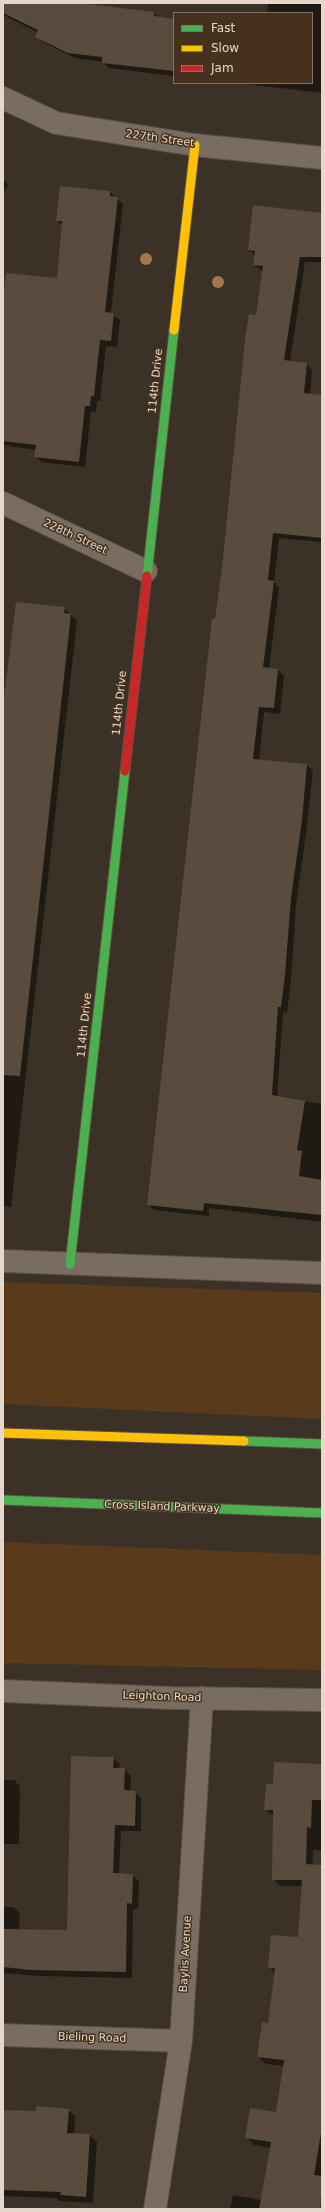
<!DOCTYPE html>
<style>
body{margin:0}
#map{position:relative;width:325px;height:2212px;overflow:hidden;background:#3c3126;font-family:"DejaVu Sans",sans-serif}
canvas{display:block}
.frame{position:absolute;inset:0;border:4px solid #e5d7cb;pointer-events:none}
.legend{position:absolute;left:173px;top:12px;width:140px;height:72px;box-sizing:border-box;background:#46311c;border:1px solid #867362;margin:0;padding:5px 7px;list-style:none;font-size:12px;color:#e5d7cb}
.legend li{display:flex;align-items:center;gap:8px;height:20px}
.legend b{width:20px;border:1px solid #867362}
</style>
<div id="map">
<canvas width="325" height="2212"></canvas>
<div class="frame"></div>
<ul class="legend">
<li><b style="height:5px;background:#4caf50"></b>Fast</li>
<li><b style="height:5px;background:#ffc107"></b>Slow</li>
<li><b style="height:5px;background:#c62828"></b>Jam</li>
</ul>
</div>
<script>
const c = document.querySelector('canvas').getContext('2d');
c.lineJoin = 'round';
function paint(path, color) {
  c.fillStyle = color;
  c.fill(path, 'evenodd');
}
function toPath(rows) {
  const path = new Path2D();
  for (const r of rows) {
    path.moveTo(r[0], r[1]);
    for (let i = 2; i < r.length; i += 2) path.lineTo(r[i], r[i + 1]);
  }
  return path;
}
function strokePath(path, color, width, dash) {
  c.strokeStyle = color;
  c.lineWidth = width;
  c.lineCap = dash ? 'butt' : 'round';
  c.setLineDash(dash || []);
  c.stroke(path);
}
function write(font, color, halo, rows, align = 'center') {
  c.font = font + ' "DejaVu Sans",sans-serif';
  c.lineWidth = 3;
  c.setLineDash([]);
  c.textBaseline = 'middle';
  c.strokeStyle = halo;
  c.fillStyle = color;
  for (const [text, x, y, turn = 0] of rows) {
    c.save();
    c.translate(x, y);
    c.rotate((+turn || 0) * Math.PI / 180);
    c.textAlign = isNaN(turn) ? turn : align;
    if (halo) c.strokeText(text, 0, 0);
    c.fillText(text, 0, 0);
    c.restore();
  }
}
paint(toPath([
 [3,1282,322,1293,322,1419,3,1404],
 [3,1542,322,1555,322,1670,3,1663]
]), '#593b1b');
paint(toPath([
 [3,3,75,3,154,13,159,18,174,20,174,76,109,68,103,62,75,58,43,42,37,37,39,33,3,15],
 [268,3,322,3,322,93,237,83,312,83,312,13,267,13],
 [3,179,8,185,3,195],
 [110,192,123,204,111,313,120,320,117,347,106,346,100,401,97,401,96,412,91,411,85,467,41,462,35,456,36,450,3,445,3,308,58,280,63,226,57,220],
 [322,214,322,262,305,262,290,362,306,364,312,370,310,395,322,396,322,542,279,538,274,582,279,588,269,669,278,670,284,676,280,714,264,712,259,761,307,765,313,771,307,826,296,905,291,981,287,1013,283,1012,277,1097,322,1104,322,1222,209,1208,209,1216,154,1210,148,1204,216,621,263,271,254,265,255,255,249,250],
 [64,608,77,621,11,1207,3,1206,3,722],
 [113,1758,120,1764,119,1769,124,1769,131,1776,130,1792,135,1792,141,1798,141,1831,121,1831,119,1874,132,1875,139,1881,138,1909,133,1909,132,1978,38,1976,3,1973,3,1907,14,1907,20,1914,19,1930,68,1931],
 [322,1766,322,1850,313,1850,312,1886,280,1886,273,1879,274,1816,265,1809,274,1785],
 [3,1780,14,1780,20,1786,19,1844,3,1844],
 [322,1904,322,2178,317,2209,230,2209,233,2195,262,2200,271,2148,254,2145,247,2138,276,2114,284,2066,266,2064,258,2057,269,2024,275,1973,269,1967,298,1939],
 [3,2110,37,2112,68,2110,75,2116,74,2134,90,2135,97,2142,93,2203,59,2201,56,2198,3,2196]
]), '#0007');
paint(toPath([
 [3,3,80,3,154,12,154,16,174,19,174,71,102,63,102,57,68,53,35,37,38,30,3,13],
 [60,186,110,191,110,196,118,197,105,312,114,313,111,341,100,340,94,396,91,396,90,406,85,406,79,462,34,457,36,445,3,441,3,299,6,273,57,278,62,221,56,221],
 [253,205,322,213,322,257,300,257,284,360,307,363,304,393,322,395,322,538,273,533,268,580,274,581,263,667,278,669,274,708,259,707,253,759,307,764,302,820,291,898,285,975,281,1007,278,1007,272,1095,305,1101,297,1150,302,1151,299,1176,322,1180,322,1215,204,1203,203,1211,147,1205,212,619,215,619,222,568,245,340,249,314,256,315,263,266,253,265,255,251,248,250],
 [16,602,65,607,64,613,71,614,20,1076,3,1075,3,704],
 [71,1756,114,1757,113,1768,125,1768,124,1790,136,1791,135,1826,115,1825,113,1873,133,1874,132,1904,127,1903,126,1972,31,1970,3,1967,3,1929,67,1930],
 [274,1762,322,1764,322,1800,312,1800,311,1828,307,1827,306,1864,322,1865,322,2127,314,2175,322,2176,320,2209,259,2209,271,2142,245,2138,250,2108,276,2112,284,2060,257,2057,262,2022,268,2023,275,1968,268,1968,271,1935,298,1937,302,1880,272,1880,273,1810,264,1810,266,1784,273,1784],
 [36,2106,69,2109,67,2133,90,2134,86,2197,60,2195,61,2192,3,2190,3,2110,36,2111]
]), '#594b3d');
const street = toPath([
 [3,98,56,123,195,145,322,158],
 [3,503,146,571],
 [3,1261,322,1273],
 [3,1691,171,1698,322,1700],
 [3,2035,181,2041],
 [155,2209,181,2041,202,1698]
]);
const fast = toPath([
 [147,576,174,330],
 [70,1264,125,771],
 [244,1441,322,1444],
 [3,1500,322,1513]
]);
const slow = toPath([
 [174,330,195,145],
 [3,1433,244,1441]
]);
const jam = toPath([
 [125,771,147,576]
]);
strokePath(street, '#594f45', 24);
strokePath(fast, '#594f45', 11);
strokePath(slow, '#594f45', 11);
strokePath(jam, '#594f45', 11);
strokePath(street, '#796d61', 22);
strokePath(fast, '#4caf50', 9);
strokePath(slow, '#ffc107', 9);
strokePath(jam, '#c62828', 9);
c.fillStyle = '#a1774b';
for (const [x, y] of [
 [146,259],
 [218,282]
]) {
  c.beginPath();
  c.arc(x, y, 6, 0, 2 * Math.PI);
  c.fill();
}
write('11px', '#e5d7cb', '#46311c', [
 ["227th Street",160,139,8],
 ["114th Drive",156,381,-84],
 ["228th Street",75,537,25],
 ["114th Drive",120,703,-84],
 ["114th Drive",85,1025,-84],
 ["Cross Island Parkway",162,1507,2],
 ["Leighton Road",162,1697,2],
 ["Baylis Avenue",186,1954,-87],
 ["Bieling Road",92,2038,2]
]);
</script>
